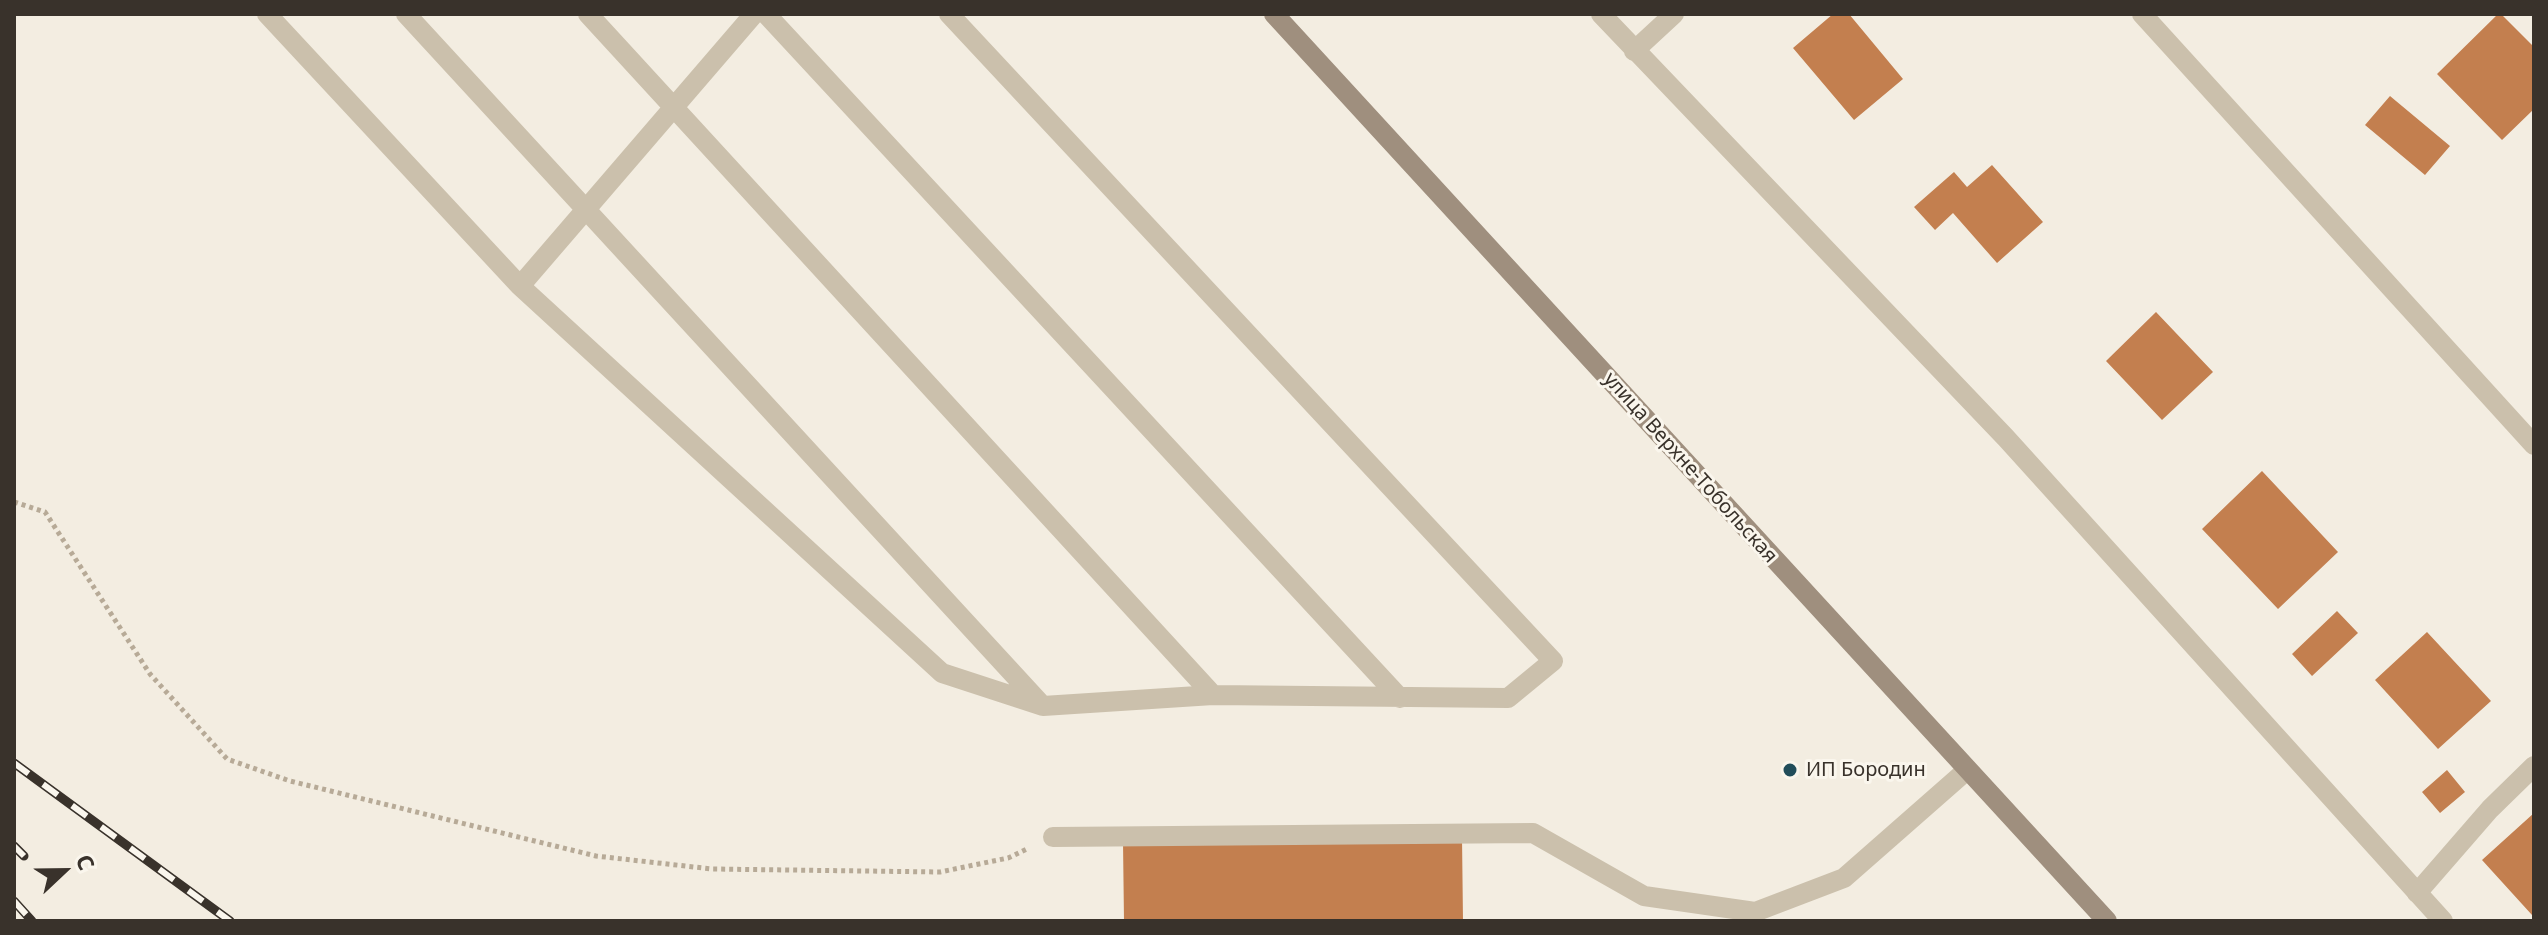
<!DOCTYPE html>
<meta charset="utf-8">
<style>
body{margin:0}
#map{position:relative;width:2548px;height:935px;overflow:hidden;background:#f3ede1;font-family:"Noto Sans",sans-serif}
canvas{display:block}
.frame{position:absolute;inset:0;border:16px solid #39322b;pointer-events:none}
.north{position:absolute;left:24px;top:831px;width:80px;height:80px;-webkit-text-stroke:6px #faf6ed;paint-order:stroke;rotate:68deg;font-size:22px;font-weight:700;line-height:32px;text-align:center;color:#39322b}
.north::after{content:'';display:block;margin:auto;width:28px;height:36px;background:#39322b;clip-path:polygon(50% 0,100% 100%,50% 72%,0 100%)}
</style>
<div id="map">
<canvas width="2548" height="935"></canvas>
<div class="frame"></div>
<div class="north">С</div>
</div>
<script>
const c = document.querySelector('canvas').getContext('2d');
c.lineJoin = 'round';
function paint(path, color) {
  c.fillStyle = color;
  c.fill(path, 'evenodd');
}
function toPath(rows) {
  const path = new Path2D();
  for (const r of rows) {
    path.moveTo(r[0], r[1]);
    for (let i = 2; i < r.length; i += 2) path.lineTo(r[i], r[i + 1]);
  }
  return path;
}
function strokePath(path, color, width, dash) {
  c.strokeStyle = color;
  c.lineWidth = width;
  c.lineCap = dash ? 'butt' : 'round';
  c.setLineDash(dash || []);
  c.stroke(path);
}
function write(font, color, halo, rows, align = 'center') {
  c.font = font + ' "Noto Sans",sans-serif';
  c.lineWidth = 6;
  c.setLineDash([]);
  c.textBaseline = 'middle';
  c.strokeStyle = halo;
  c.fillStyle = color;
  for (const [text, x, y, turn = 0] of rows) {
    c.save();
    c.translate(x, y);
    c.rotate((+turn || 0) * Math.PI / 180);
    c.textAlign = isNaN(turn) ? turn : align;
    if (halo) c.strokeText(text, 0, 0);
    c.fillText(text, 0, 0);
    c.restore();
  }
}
paint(toPath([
 [1833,14,1849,14,1903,79,1854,120,1793,48],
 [2498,14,2501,14,2534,47,2534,109,2502,140,2437,74],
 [2390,96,2450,146,2425,175,2365,125],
 [1992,165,2043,222,1997,263,1953,213,1935,230,1914,207,1954,172,1967,187],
 [2156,312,2213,372,2162,420,2106,361],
 [2262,471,2338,552,2278,609,2202,529],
 [2337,611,2358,633,2312,676,2292,654],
 [2427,632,2491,701,2438,749,2375,680],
 [2447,770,2465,792,2440,813,2422,792],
 [2534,813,2534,913,2532,915,2482,860],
 [1462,837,1463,921,1124,921,1123,842]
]), '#c37f4f');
strokePath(toPath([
 [14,502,45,512,150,674,227,759,290,781,596,856,712,869,940,872,1008,858,1027,849]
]), '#b7aa97', 5, [4, 4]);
strokePath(toPath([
 [267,14,520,286,942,673,1043,706,1213,695,1508,698,1553,661,949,14],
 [406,14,1040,703],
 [588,14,1213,695],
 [766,14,1400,698],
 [2142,14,2534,445],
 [1634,51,1674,14],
 [520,286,754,14],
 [1053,837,1533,833,1644,896,1755,912,1844,878,1967,770],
 [2417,893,2490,809,2534,766]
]), '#cbc0ac', 20);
strokePath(toPath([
 [1601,14,2006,438,2443,921]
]), '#cbc0ac', 20);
strokePath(toPath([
 [1274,14,2107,921]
]), '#9f8f7e', 20);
const rail = toPath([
 [14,763,230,921],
 [14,846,24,856],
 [14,901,32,921]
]);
strokePath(rail, '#39322b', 9);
strokePath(rail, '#faf6ed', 6, [18]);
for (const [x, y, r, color] of [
 [1790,770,8,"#214d5a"]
]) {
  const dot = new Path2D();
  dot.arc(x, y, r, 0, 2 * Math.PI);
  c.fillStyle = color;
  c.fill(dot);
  strokePath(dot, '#faf6ed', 3);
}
write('20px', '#39322b', '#faf6ed', [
 ["улица Верхне-Тобольская",1690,468,48]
]);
write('20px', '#39322b', '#faf6ed', [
 ["ИП Бородин",1806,770]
], 'left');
</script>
